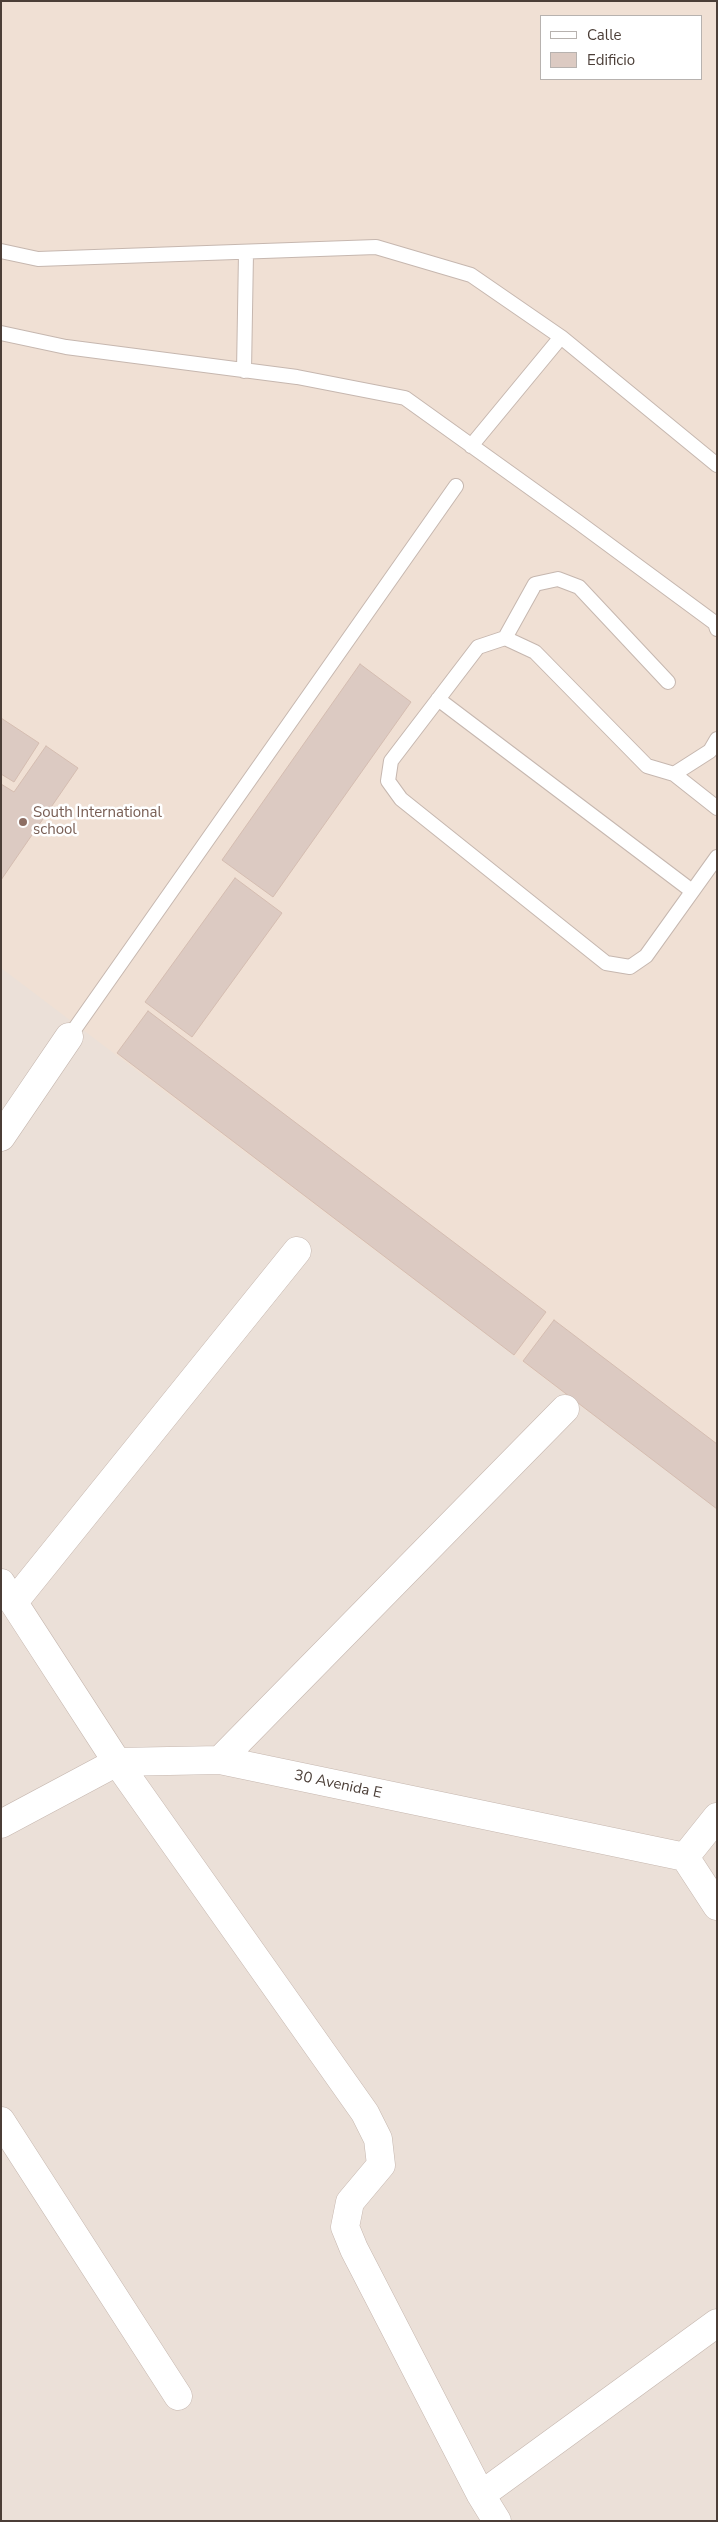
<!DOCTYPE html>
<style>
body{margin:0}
#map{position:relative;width:718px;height:2522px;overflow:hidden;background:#f6efeb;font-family:"Nunito Sans",sans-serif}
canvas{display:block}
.frame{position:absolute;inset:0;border:2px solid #4b3e37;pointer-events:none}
.legend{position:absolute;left:540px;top:15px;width:162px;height:65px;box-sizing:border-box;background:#fff;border:1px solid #b7b2af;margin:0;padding:6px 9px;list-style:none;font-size:15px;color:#4b3e37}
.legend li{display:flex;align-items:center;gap:10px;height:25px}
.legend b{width:25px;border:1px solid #b7b2af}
</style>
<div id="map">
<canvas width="718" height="2522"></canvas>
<div class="frame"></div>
<ul class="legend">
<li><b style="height:6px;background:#fff"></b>Calle</li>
<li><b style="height:14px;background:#dccac2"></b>Edificio</li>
</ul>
</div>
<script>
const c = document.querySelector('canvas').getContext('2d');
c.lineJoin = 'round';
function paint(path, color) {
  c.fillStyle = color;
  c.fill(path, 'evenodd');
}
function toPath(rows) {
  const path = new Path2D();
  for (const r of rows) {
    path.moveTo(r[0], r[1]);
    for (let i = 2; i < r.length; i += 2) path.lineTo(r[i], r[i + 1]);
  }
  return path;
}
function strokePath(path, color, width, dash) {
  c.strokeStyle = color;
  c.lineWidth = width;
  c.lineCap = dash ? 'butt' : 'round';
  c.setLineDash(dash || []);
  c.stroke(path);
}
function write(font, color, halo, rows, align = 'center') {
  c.font = font + ' "Nunito Sans",sans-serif';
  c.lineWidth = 5;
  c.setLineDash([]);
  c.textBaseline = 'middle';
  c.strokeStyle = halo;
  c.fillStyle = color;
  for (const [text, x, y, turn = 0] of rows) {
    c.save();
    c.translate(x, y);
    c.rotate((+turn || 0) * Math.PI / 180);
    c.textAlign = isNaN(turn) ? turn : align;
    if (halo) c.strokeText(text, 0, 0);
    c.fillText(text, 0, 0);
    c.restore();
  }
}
paint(toPath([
 [1,1,717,1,717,2521,1,2521],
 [542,16,702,16,702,79,542,79]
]), '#ebe0d8');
paint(toPath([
 [1,1,717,1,717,1509,1,968],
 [542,16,702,16,702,79,542,79]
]), '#f0e0d4');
const building = toPath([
 [360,664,411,702,273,897,222,860,360,664],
 [1,718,39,743,14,782,1,774,1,718],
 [46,746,78,768,1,880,1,784,14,792,46,746],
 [235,878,282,913,192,1037,145,1002,235,878],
 [148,1011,546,1312,514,1355,117,1053,148,1011],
 [554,1320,717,1444,717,1509,523,1361,554,1320]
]);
paint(building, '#dccac2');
strokePath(building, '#d5bdb1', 1);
const service = toPath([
 [1,251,38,259,376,247,471,275,561,337,717,465],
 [1,333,66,347,297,377,405,398,578,522,715,623,717,629],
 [244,371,246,253],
 [471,446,561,337],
 [505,638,535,584,558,579,579,587,668,682],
 [438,699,692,891],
 [674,774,710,751,717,739],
 [717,808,674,774,647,766,535,652,505,638,478,647,391,761,388,781,401,799,606,963,630,967,646,956,717,857],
 [69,1037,456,486]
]);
const minor = toPath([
 [1,1137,69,1037],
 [1,1583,117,1762,365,2113,378,2139,381,2165,350,2202,345,2227,354,2249,481,2495,497,2521],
 [14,1602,297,1251],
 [220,1760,565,1409],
 [1,1824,117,1762,220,1760,685,1857],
 [685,1857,717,1906],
 [685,1857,717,1817],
 [1,2121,178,2396],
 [481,2495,717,2323]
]);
strokePath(service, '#c6b7af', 16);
strokePath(minor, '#c6b7af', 29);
strokePath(service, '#fff', 14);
strokePath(minor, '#fff', 28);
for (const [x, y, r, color] of [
 [23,822,5,"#8d6e63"]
]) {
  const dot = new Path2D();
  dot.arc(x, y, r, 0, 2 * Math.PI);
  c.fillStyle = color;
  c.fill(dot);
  strokePath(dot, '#fff', 2);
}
write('15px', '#785e54', '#fff', [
 ["South International",33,813],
 ["school",33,830]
], 'left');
write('15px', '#4b3e37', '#fff', [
 ["30 Avenida E",338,1785,12]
]);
</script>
